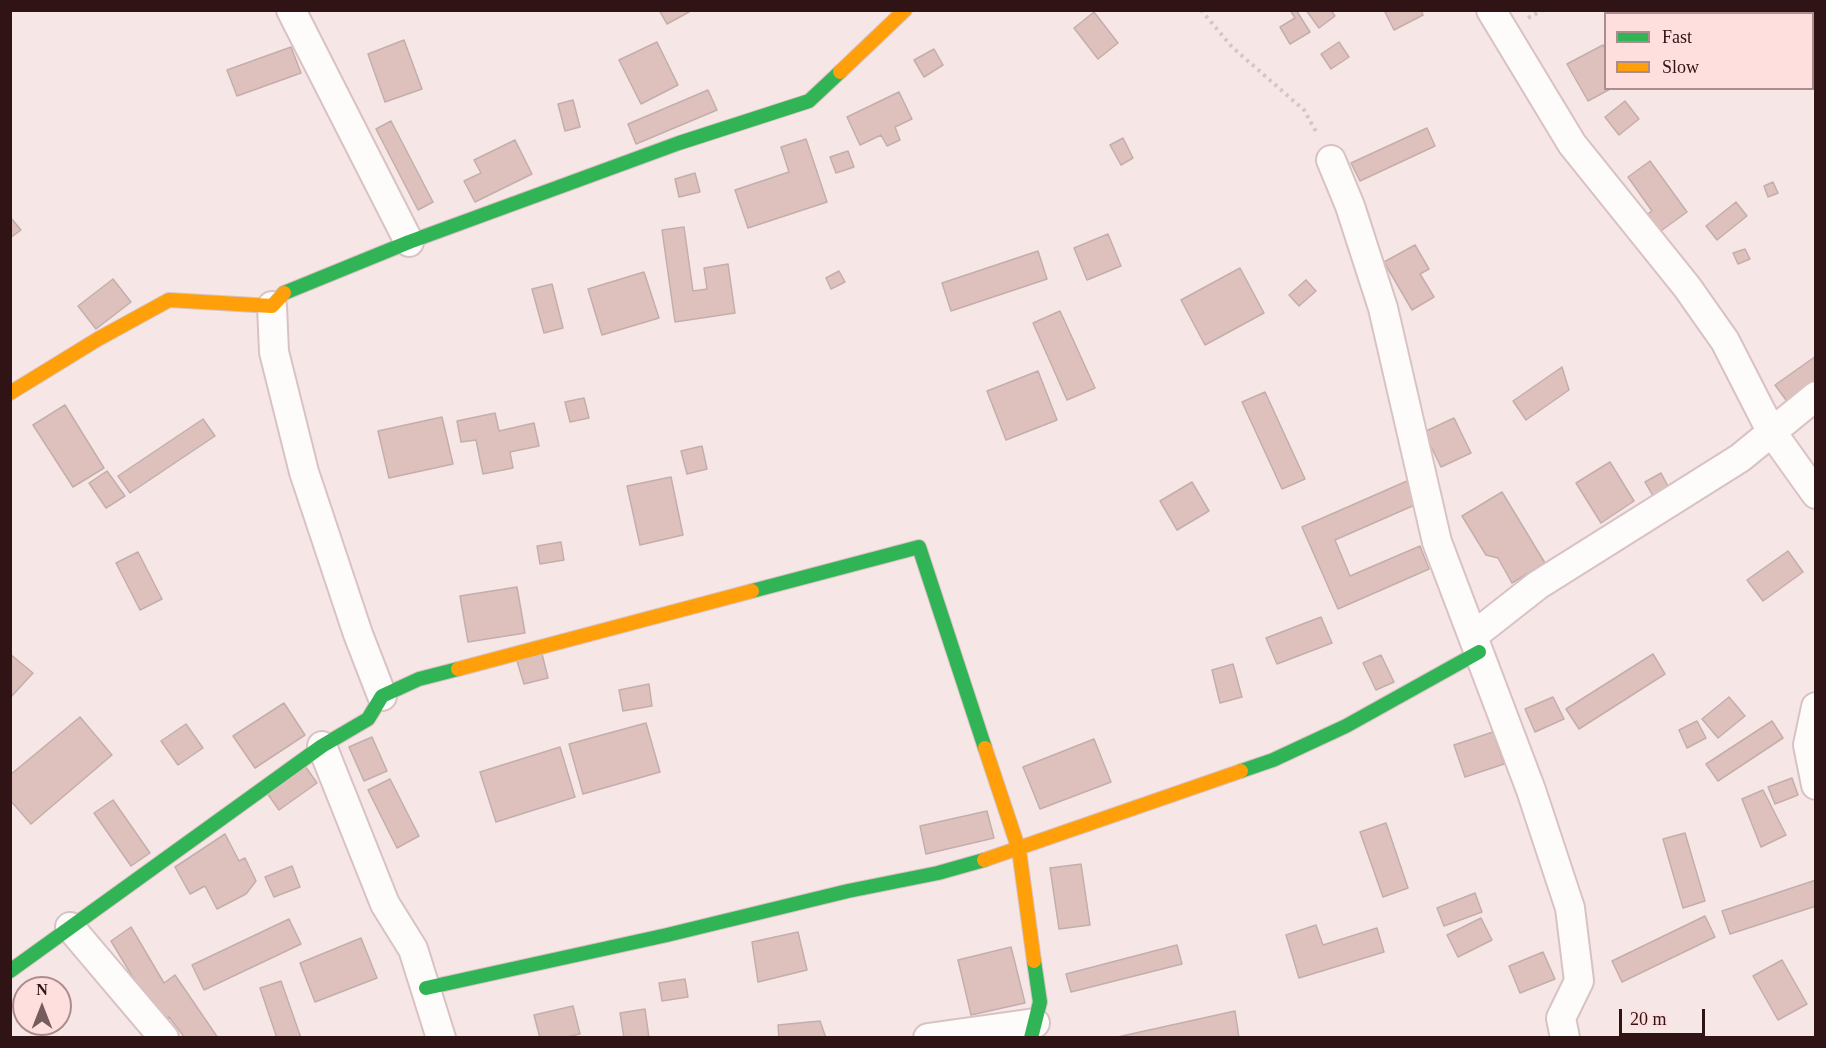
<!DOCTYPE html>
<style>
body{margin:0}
#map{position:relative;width:1826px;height:1048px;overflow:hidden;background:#f7e6e6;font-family:Georgia,serif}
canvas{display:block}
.frame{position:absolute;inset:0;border:12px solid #2f1315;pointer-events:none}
.legend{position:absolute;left:1604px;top:12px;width:210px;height:78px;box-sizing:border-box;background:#ffdede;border:2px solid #ac8d8e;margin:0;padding:8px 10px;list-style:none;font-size:18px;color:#2f1315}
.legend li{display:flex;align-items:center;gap:12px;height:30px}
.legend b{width:30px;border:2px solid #ac8d8e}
.north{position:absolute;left:12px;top:976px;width:60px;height:60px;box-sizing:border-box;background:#ffdede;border:2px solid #ac8d8e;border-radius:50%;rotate:0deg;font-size:16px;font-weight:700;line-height:24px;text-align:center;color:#2f1315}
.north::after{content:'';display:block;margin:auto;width:21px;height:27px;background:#755d5e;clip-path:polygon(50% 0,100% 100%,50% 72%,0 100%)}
.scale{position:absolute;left:1619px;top:1009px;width:86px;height:27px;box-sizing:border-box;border:3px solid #2f1315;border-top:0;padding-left:8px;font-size:18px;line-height:21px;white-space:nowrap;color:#2f1315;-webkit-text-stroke:4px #ffdede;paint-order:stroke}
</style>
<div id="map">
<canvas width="1826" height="1048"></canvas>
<div class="frame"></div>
<ul class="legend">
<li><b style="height:8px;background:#30b455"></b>Fast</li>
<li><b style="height:8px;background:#ff9f0a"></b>Slow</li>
</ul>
<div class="north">N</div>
<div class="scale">20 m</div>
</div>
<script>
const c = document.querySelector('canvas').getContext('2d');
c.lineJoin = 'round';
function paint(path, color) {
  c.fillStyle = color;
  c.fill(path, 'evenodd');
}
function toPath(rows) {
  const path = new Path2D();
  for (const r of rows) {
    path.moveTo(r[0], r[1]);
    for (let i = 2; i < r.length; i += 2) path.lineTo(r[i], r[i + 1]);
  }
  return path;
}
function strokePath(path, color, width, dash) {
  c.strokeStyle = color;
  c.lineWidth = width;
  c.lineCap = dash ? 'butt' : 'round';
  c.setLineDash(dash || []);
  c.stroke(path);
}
const building = toPath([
 [659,10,688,10,689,12,667,24,659,10],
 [1290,10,1296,10,1310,32,1290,44,1280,27,1295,18,1290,10],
 [1306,10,1331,10,1335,16,1319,28,1306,10],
 [1384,10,1421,10,1423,15,1394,30,1384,10],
 [1094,12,1118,43,1098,59,1074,28,1094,12],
 [404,40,422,89,385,102,368,54,404,40],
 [657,42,678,85,641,104,619,60,657,42],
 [1339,42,1349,57,1331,69,1321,54,1339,42],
 [1603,45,1606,50,1606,88,1612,88,1588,101,1567,64,1603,45],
 [291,47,301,73,237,96,227,70,291,47],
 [934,49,943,65,924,77,914,60,934,49],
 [708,90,717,110,636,144,628,124,708,90],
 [899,92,912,119,895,127,900,140,887,146,881,135,860,145,847,117,899,92],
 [573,100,580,127,565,131,558,104,573,100],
 [1625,101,1639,119,1619,135,1605,117,1625,101],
 [391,121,433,202,418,210,376,129,391,121],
 [1427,128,1435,146,1360,181,1351,163,1427,128],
 [1123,138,1133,158,1121,165,1110,145,1123,138],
 [806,139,827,202,748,228,735,190,789,172,781,147,806,139],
 [515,140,532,174,475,202,464,181,481,173,474,160,515,140],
 [848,151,854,167,836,173,830,157,848,151],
 [1650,161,1687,212,1658,233,1645,216,1652,211,1628,177,1650,161],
 [695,173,700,192,679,197,675,179,695,173],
 [1773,182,1778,193,1768,197,1764,186,1773,182],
 [1736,202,1747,216,1717,240,1706,226,1736,202],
 [10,217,21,230,10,238,10,217],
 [684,227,693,291,707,289,704,268,728,264,735,313,675,322,662,230,684,227],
 [1108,234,1121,266,1087,280,1074,248,1108,234],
 [1415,245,1429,269,1420,274,1434,297,1412,310,1384,262,1415,245],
 [1745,249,1750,259,1738,264,1733,253,1745,249],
 [1038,251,1047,279,951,311,942,283,1038,251],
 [1240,268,1264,313,1205,345,1181,300,1240,268],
 [839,271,845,282,831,289,826,278,839,271],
 [644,272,659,318,602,335,588,289,644,272],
 [113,279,131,302,96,329,78,306,113,279],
 [1306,280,1316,291,1299,306,1289,295,1306,280],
 [552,284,563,328,544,333,532,289,552,284],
 [1060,311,1095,388,1067,400,1033,323,1060,311],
 [1816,356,1816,385,1789,404,1775,385,1816,356],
 [1562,367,1569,390,1526,420,1513,401,1562,367],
 [1038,371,1057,420,1006,440,987,391,1038,371],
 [1265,392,1305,479,1282,489,1242,402,1265,392],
 [584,398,589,418,570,422,565,402,584,398],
 [65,405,104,468,73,487,33,425,65,405],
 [495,413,499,431,534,423,539,446,510,452,513,468,483,474,476,440,461,442,457,421,495,413],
 [442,417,453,464,389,478,378,431,442,417],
 [1454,418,1471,453,1441,467,1424,432,1454,418],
 [203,419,215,436,130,493,118,476,203,419],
 [702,446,707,469,687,474,681,451,702,446],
 [1610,462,1634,501,1601,523,1576,483,1610,462],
 [107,471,125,496,106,508,89,483,107,471],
 [1661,473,1669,488,1653,496,1645,482,1661,473],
 [671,477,683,535,640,545,627,486,671,477],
 [1407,481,1417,504,1335,540,1350,576,1420,546,1429,569,1338,609,1302,527,1407,481],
 [1192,482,1209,511,1177,530,1160,501,1192,482],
 [1502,492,1545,563,1512,583,1498,558,1486,555,1462,516,1502,492],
 [561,542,564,560,540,564,537,546,561,542],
 [1788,551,1803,572,1763,601,1747,580,1788,551],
 [138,552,162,599,140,610,116,563,138,552],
 [517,587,525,633,468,642,460,596,517,587],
 [1321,617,1332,643,1277,664,1266,638,1321,617],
 [10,654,33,673,10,698,10,654],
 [542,654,548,678,524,684,517,661,542,654],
 [1653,654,1665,674,1579,729,1566,709,1653,654],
 [1381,655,1394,682,1376,690,1363,663,1381,655],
 [1233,664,1242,697,1220,703,1212,670,1233,664],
 [649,684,652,706,623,711,619,690,649,684],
 [1553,697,1564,719,1535,732,1525,709,1553,697],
 [1729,697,1745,716,1718,738,1702,719,1729,697],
 [284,703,305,735,255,768,233,736,284,703],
 [80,717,112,755,31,824,10,800,10,775,80,717],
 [1697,721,1706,738,1687,748,1679,730,1697,721],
 [1772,721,1783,738,1718,781,1706,764,1772,721],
 [646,723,660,772,583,794,569,744,646,723],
 [186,724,203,748,178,765,161,741,186,724],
 [1493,732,1504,764,1465,777,1454,745,1493,732],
 [372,737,387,771,364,781,349,747,372,737],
 [1094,739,1111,782,1040,809,1023,767,1094,739],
 [560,747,575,797,496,822,480,772,560,747],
 [305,766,317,783,279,810,267,793,305,766],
 [1792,778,1798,795,1775,804,1768,787,1792,778],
 [390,779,419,836,397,848,368,790,390,779],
 [1763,790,1786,835,1761,847,1742,799,1763,790],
 [113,800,150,853,131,866,94,813,113,800],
 [987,811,994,838,926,854,920,826,987,811],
 [1386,823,1408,888,1383,897,1360,832,1386,823],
 [1685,833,1705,901,1683,908,1663,839,1685,833],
 [225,834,239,861,245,858,256,881,246,894,217,909,205,886,190,894,175,867,225,834],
 [1081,864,1090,925,1059,929,1050,868,1081,864],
 [292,866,300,887,274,897,265,877,292,866],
 [1816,880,1816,906,1730,934,1722,911,1816,880],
 [1475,893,1482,912,1444,926,1437,908,1475,893],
 [1705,916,1715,937,1622,982,1612,961,1705,916],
 [1481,918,1492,940,1458,957,1447,935,1481,918],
 [289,919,301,944,204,990,192,965,289,919],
 [1316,925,1323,945,1377,928,1384,952,1299,978,1286,935,1316,925],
 [131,927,164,983,175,975,218,1038,185,1038,169,1017,160,1022,111,941,131,927],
 [798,932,807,970,758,982,752,942,798,932],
 [361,938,377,978,315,1002,300,963,361,938],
 [1177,945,1182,964,1071,992,1066,974,1177,945],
 [1011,947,1025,1003,971,1015,958,960,1011,947],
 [1543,952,1555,979,1520,993,1509,966,1543,952],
 [1782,960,1807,1004,1778,1020,1753,976,1782,960],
 [685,979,688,997,662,1001,659,983,685,979],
 [281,981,301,1038,277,1038,260,988,281,981],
 [573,1006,580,1034,562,1038,540,1038,534,1015,573,1006],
 [645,1009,649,1038,624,1038,620,1013,645,1009],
 [1235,1011,1239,1038,1113,1038,1235,1011],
 [820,1021,826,1038,779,1038,778,1025,820,1021]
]);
paint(building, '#dec1bc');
strokePath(building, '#c3aeab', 1.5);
const street = toPath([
 [291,10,409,242],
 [1491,10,1572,144,1687,287,1725,341,1771,431,1816,494],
 [1331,160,1350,206,1383,308,1437,542,1531,790,1570,908,1579,981,1561,1018,1565,1038],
 [272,306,274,352,304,472,358,634,382,696],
 [1473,636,1538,585,1740,458,1816,396],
 [1816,707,1808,745,1816,785],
 [322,746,385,904,413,949,441,1038],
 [70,927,164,1038],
 [928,1038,1035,1023]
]);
const fast = toPath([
 [284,293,409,242,679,143,809,101,840,72],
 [752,591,919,547,985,748],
 [1241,771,1273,760,1346,726,1479,652],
 [10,971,322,746,368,719,382,696,419,679,458,669],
 [426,988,667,935,848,891,938,873,984,860],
 [1031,1038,1040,1002,1034,961]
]);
const slow = toPath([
 [840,72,905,10],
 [10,393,98,339,169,300,272,306,284,293],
 [458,669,752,591],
 [985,748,1019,850,1034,961],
 [984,860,1241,771]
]);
strokePath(street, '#d9c2c3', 32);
strokePath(fast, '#d9c2c3', 16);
strokePath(slow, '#d9c2c3', 16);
strokePath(toPath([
 [1201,10,1232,47,1304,110,1318,135],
 [1528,18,1543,10]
]), '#d0c7c8', 4, [3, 4.5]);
strokePath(street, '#fefbfb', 28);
strokePath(fast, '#30b455', 14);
strokePath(slow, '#ff9f0a', 14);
</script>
